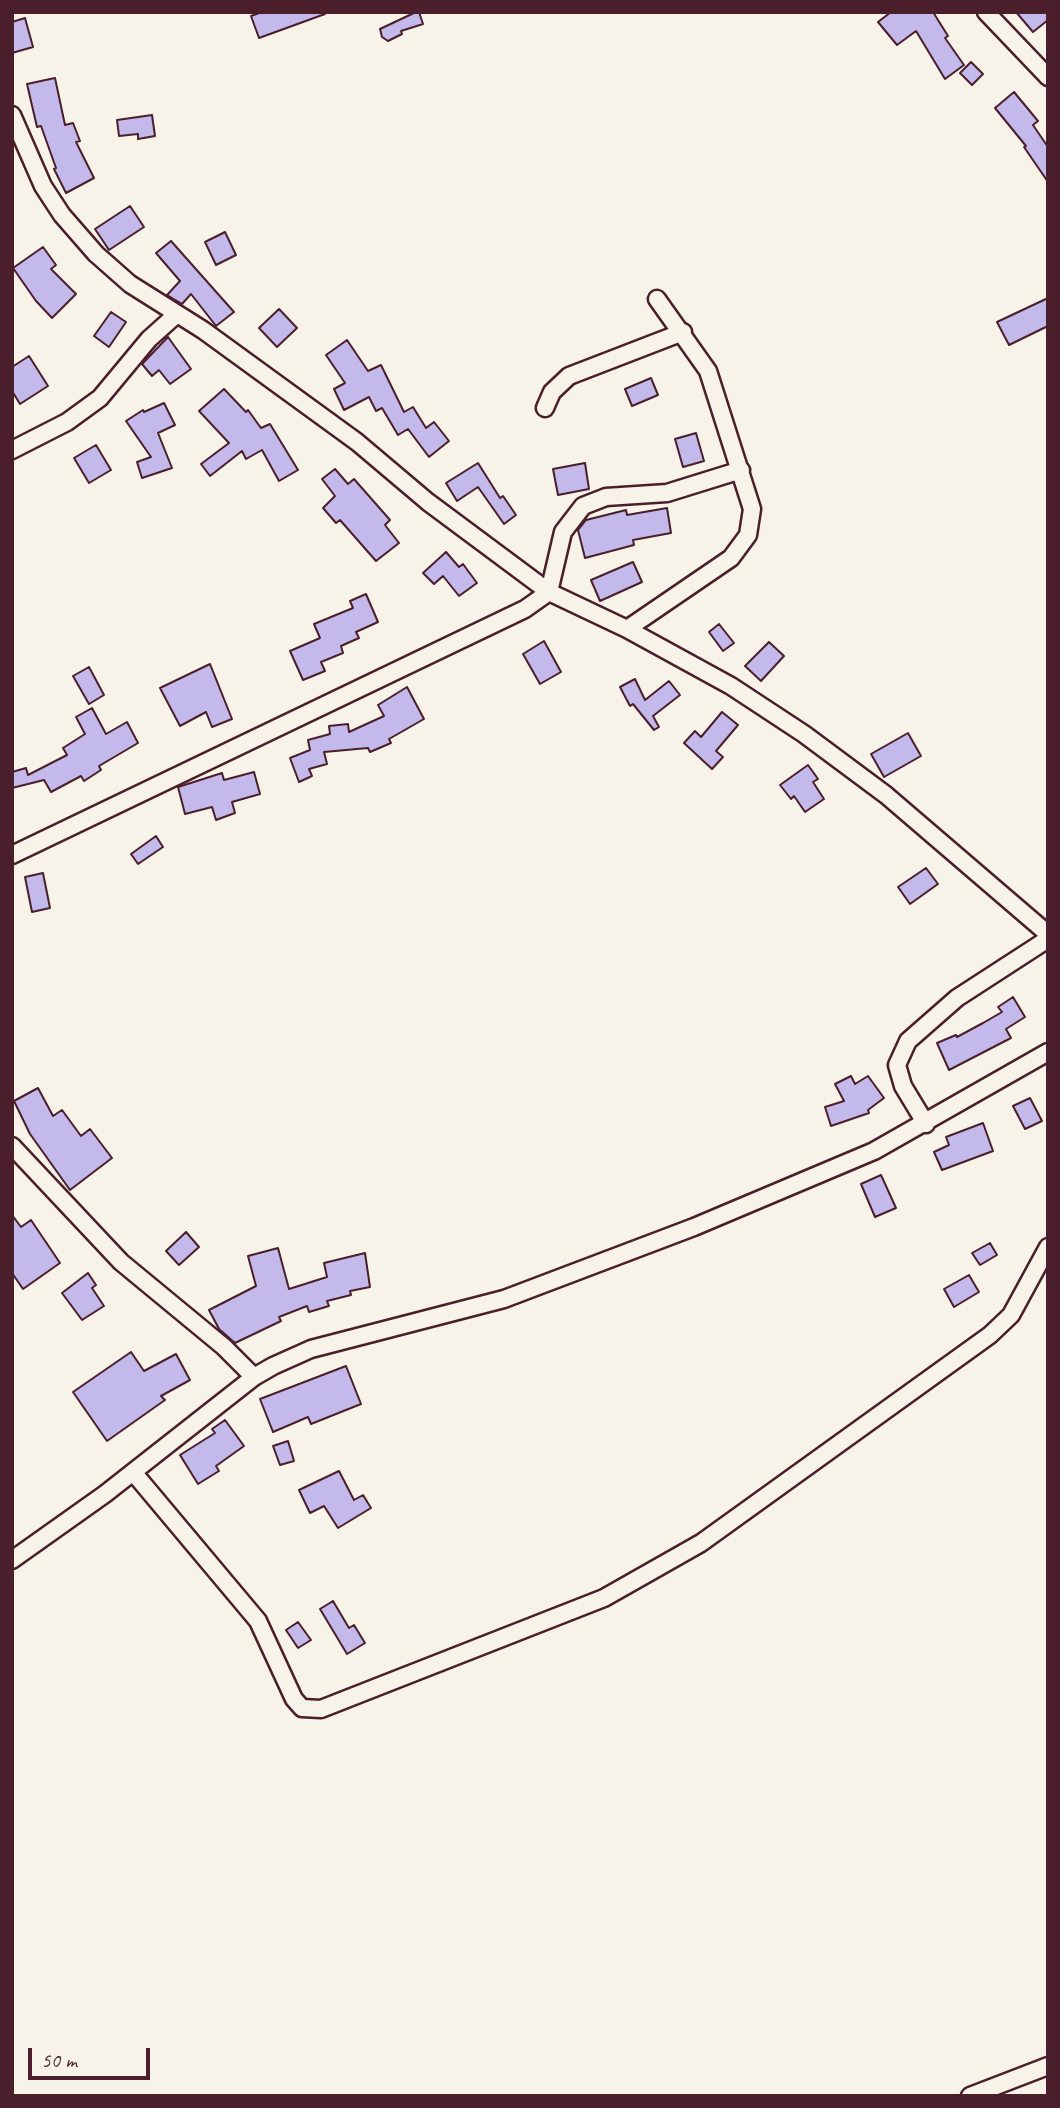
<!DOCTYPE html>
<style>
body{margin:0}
#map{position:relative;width:1060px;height:2108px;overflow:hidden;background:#f7f3e8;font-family:Caveat,sans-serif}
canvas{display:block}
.frame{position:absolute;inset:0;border:14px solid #4a1f2b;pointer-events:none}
.scale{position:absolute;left:28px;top:2048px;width:122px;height:32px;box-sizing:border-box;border:4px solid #4a1f2b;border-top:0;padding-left:9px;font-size:21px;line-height:24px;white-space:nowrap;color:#4a1f2b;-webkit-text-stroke:5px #f7f3e8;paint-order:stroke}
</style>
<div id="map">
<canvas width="1060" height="2108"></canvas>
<div class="frame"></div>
<div class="scale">50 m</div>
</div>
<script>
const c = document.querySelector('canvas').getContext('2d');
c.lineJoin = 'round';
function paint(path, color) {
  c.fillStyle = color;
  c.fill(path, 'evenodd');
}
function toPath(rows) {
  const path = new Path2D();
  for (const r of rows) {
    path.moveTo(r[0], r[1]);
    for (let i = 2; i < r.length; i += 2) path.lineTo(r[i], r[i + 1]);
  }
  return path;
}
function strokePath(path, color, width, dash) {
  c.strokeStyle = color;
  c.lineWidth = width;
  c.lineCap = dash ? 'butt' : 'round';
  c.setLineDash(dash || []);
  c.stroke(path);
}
const building = toPath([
 [262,12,325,12,325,14,259,38,251,16,262,12],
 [416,12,419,12,423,24,401,31,402,34,388,41,382,37,380,29,416,12],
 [891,12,933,12,948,36,945,38,964,65,945,79,916,31,897,45,878,22,891,12],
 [1016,12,1048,12,1048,20,1033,32,1016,12],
 [25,18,33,47,12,53,12,22,25,18],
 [971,62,983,74,972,85,960,73,971,62],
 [55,78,65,125,73,123,80,141,76,142,94,178,66,193,54,169,56,168,41,126,37,127,27,84,55,78],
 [1014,92,1038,121,1033,125,1048,147,1048,182,1024,147,1026,146,995,108,1014,92],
 [152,115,155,136,138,139,138,134,119,136,117,120,152,115],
 [130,206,144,227,109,250,95,229,130,206],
 [225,232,236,255,216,265,205,242,225,232],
 [171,241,234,312,216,326,191,294,182,304,167,295,180,281,156,253,171,241],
 [43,247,56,265,51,269,76,294,52,318,36,301,13,268,43,247],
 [1048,298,1048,326,1009,345,997,322,1048,298],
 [279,309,297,328,277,347,259,328,279,309],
 [111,312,126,322,109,347,94,336,111,312],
 [168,337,191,369,170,384,159,370,152,376,142,364,168,337],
 [347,340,368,371,381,365,404,412,413,407,426,428,434,422,449,441,429,457,408,429,398,435,382,408,376,411,369,397,344,410,334,389,345,383,326,355,347,340],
 [29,356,48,386,20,404,12,391,12,367,29,356],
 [651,378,658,395,632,406,625,389,651,378],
 [224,389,246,412,248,410,261,428,270,424,298,470,279,481,262,450,246,459,242,451,210,476,201,464,229,443,199,411,224,389],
 [164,403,175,425,158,433,172,468,142,478,137,462,151,457,126,421,143,410,144,412,164,403],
 [696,433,704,461,683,467,675,439,696,433],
 [96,445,111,470,89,483,74,458,96,445],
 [478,463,500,498,503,496,516,515,504,524,478,487,457,501,446,483,478,463],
 [585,463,589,489,558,495,553,469,585,463],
 [335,469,348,484,354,479,390,520,385,525,399,543,376,561,340,520,336,523,323,508,335,496,322,479,335,469],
 [667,508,671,533,633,540,634,545,585,558,578,530,586,520,626,510,627,515,667,508],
 [446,552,459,567,463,564,477,583,459,596,443,576,434,584,423,573,446,552],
 [633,562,642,582,600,601,591,580,633,562],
 [366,594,378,622,356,632,359,638,341,646,343,653,321,662,325,671,303,680,290,651,320,638,314,624,353,608,350,601,366,594],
 [719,624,734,643,723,651,709,632,719,624],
 [544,641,561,672,540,684,523,654,544,641],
 [769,642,784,656,761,681,745,666,769,642],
 [210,664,232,719,212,727,206,712,180,726,160,688,210,664],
 [89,667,104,695,89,704,73,676,89,667],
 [635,679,645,700,669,681,680,695,653,716,659,727,654,730,633,704,630,706,620,687,635,679],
 [407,687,424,719,389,739,391,743,370,752,368,748,324,752,327,764,309,769,312,776,299,782,290,758,310,750,308,740,330,734,329,726,348,724,349,732,384,716,378,705,407,687],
 [92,708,106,734,127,722,138,743,99,766,101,770,84,781,81,776,51,792,44,780,12,788,12,772,26,768,28,775,67,755,63,748,85,734,76,717,92,708],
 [722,712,738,725,716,751,723,757,712,769,684,743,695,731,701,737,722,712],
 [908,733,921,756,884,777,871,754,908,733],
 [808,765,818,779,813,782,824,799,805,812,794,796,791,799,780,785,808,765],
 [254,772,260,794,232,802,235,813,216,820,212,807,185,814,178,787,222,773,224,780,254,772],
 [156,836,163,847,138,864,131,854,156,836],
 [926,868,938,884,910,904,898,887,926,868],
 [43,873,50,908,32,912,25,877,43,873],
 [1013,997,1025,1017,1006,1029,1011,1038,949,1070,937,1043,956,1035,957,1037,983,1023,1002,1012,998,1007,1013,997],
 [851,1076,855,1084,868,1076,884,1098,868,1110,869,1113,831,1126,825,1107,844,1101,835,1084,851,1076],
 [38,1088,53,1116,62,1110,81,1136,90,1129,112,1158,70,1190,30,1134,14,1101,38,1088],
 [1030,1098,1042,1121,1025,1129,1013,1106,1030,1098],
 [983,1123,993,1151,942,1170,934,1152,949,1145,946,1137,983,1123],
 [881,1175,896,1208,875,1217,861,1184,881,1175],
 [12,1215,21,1227,31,1220,60,1263,23,1289,12,1273,12,1215],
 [186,1232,199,1247,179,1265,166,1251,186,1232],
 [990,1243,997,1255,980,1265,972,1253,990,1243],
 [278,1248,289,1289,327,1277,324,1263,365,1253,370,1287,350,1291,351,1295,327,1301,329,1306,309,1312,307,1306,279,1317,281,1321,235,1343,219,1329,209,1310,256,1286,248,1256,278,1248],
 [88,1273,96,1285,92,1288,104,1306,82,1320,62,1293,88,1273],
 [969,1275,979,1292,954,1307,944,1289,969,1275],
 [131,1352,144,1371,176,1354,190,1380,161,1396,165,1400,107,1441,73,1392,131,1352],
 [346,1366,361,1404,311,1424,308,1417,273,1432,260,1399,346,1366],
 [225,1420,244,1446,216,1466,219,1471,198,1484,180,1455,215,1433,212,1429,225,1420],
 [288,1441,294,1461,280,1465,273,1446,288,1441],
 [339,1471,354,1500,363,1495,371,1508,338,1528,324,1506,310,1513,299,1490,339,1471],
 [333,1601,349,1628,354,1625,365,1643,347,1654,320,1609,333,1601],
 [298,1622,311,1640,298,1648,286,1630,298,1622]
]);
paint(building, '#c3b9eb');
strokePath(building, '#4a1f2b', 2);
const minor = toPath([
 [986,12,1048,77],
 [12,115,43,186,62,215,96,254,130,284,203,330,357,442,428,502,549,592,627,629,731,686,804,734,886,795,1048,934],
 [545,408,552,392,569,376,683,332],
 [12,450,67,422,100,398,149,339,177,314],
 [627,629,731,558,748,535,752,509,708,371,657,299],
 [12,855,525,609,549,592,563,532,583,506,606,497,667,493,741,470],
 [926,1124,903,1086,897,1065,908,1041,957,998,1048,939],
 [12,1146,121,1262,224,1347,254,1377],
 [133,1472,258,1621,294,1699,302,1708,321,1709,604,1598,701,1543,990,1335,1011,1315,1048,1247],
 [12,1560,105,1494,254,1377,273,1366,311,1349,504,1299,694,1227,874,1151,1048,1052],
 [970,2096,1048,2066]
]);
strokePath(minor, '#4a1f2b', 21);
strokePath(minor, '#f7f3e8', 16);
</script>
